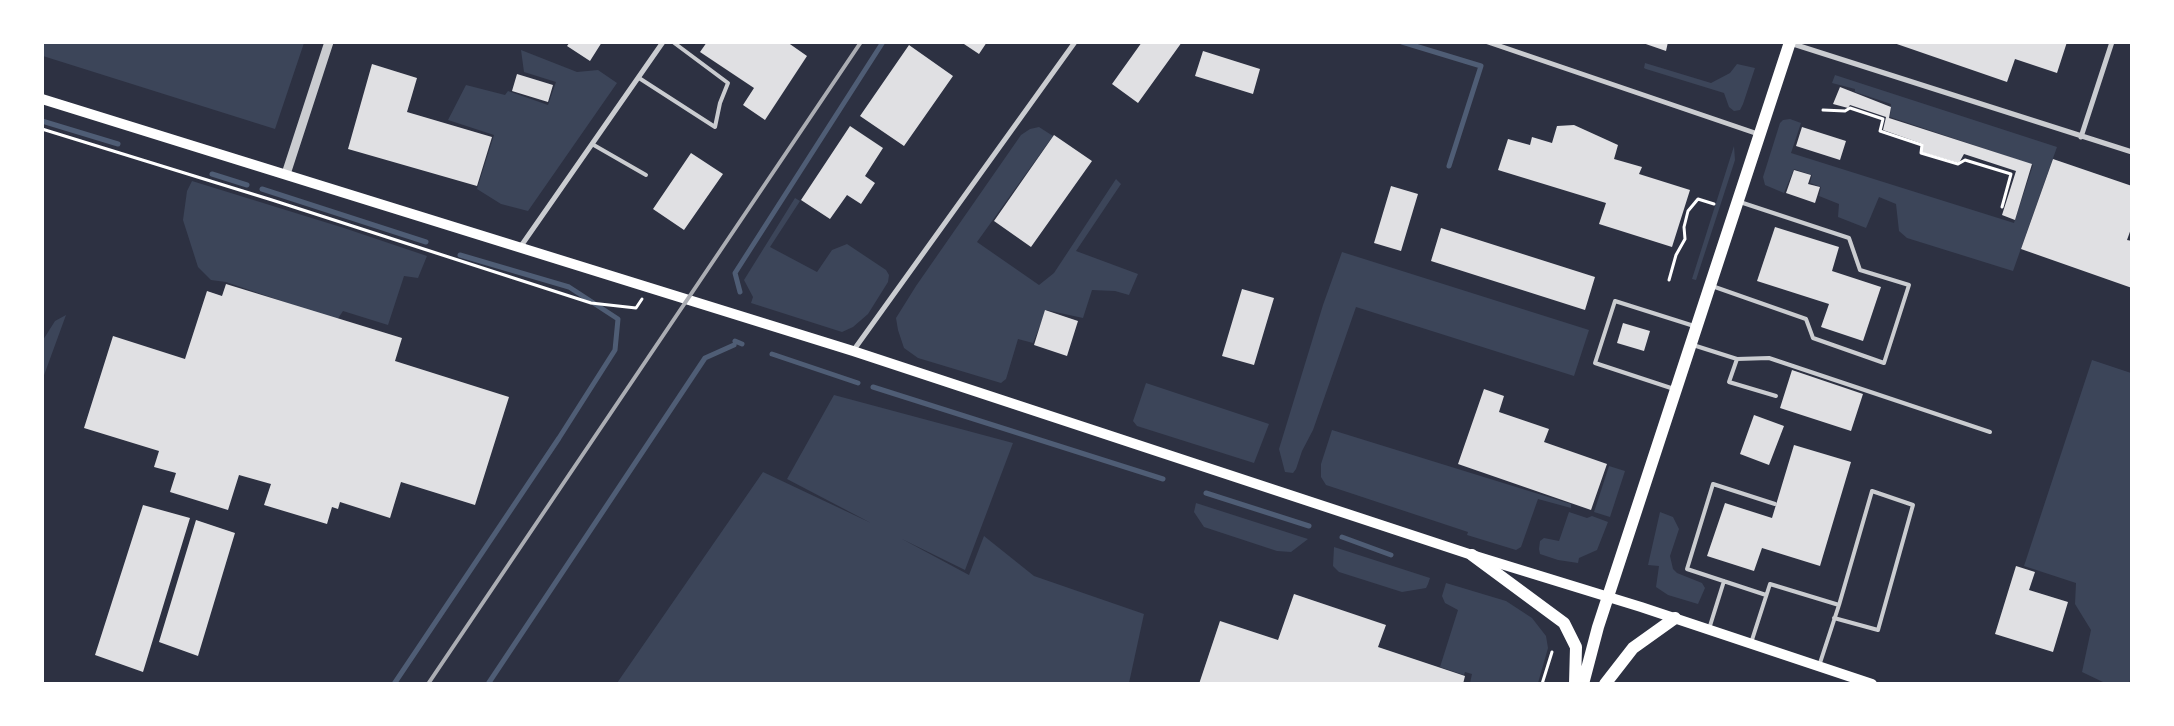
<!DOCTYPE html>
<style>
body{margin:0}
#map{position:relative;width:2174px;height:726px;overflow:hidden;background:#2d3142;font-family:"Roboto Condensed",sans-serif}
canvas{display:block}
.frame{position:absolute;inset:0;border:44px solid #fff;pointer-events:none}
</style>
<div id="map">
<canvas width="2174" height="726"></canvas>
<div class="frame"></div>
</div>
<script>
const c = document.querySelector('canvas').getContext('2d');
c.lineJoin = 'round';
function paint(path, color) {
  c.fillStyle = color;
  c.fill(path, 'evenodd');
}
function toPath(rows) {
  const path = new Path2D();
  for (const r of rows) {
    path.moveTo(r[0], r[1]);
    for (let i = 2; i < r.length; i += 2) path.lineTo(r[i], r[i + 1]);
  }
  return path;
}
function strokePath(path, color, width, dash) {
  c.strokeStyle = color;
  c.lineWidth = width;
  c.lineCap = dash ? 'butt' : 'round';
  c.setLineDash(dash || []);
  c.stroke(path);
}
paint(toPath([
 [42,43,43,42,304,43,275,129,43,56],
 [521,50,577,72,598,70,617,83,528,211,501,204,477,189,494,135,448,120,466,85,505,95,508,91,548,105,556,82,524,72],
 [1645,63,1711,83,1730,73,1737,64,1755,68,1743,104,1740,110,1734,111,1729,107,1724,93,1646,69,1644,68],
 [1835,75,2057,147,2013,271,1907,238,1899,231,1896,204,1879,197,1866,228,1838,217,1839,204,1819,196,1821,187,1810,183,1812,175,1794,169,1784,193,1765,185,1763,177,1780,123,1783,120,1790,119,1801,123,1791,153,2014,223,2033,165,1890,117,1891,104,1855,92,1855,89,1832,83],
 [1039,127,1053,136,977,242,1039,285,1054,273,1116,179,1121,184,1076,251,1138,274,1129,295,1115,291,1092,290,1083,318,1046,310,1033,343,1018,339,1006,379,1001,383,918,358,904,348,898,330,896,318,916,286,1021,135,1030,129],
 [1734,146,1735,160,1696,280,1692,279],
 [192,181,344,228,427,256,418,278,404,276,388,325,343,311,337,320,226,282,211,280,198,267,183,220,187,191],
 [795,198,800,201,770,247,817,272,832,250,847,244,886,270,889,275,888,282,868,314,853,327,842,332,751,303,753,297,744,280],
 [1342,252,1589,330,1574,376,1356,307,1313,430,1302,451,1296,469,1293,473,1285,472,1279,449,1323,305],
 [66,315,43,378,43,340,55,321],
 [2092,360,2131,373,2132,674,2129,683,2105,683,2082,672,2091,630,2075,604,2076,583,2024,566],
 [1146,383,1269,424,1254,463,1137,426,1133,421],
 [834,395,1013,443,965,570,902,539,969,575,984,536,1034,576,1144,614,1129,683,617,683,763,472,871,523,787,479],
 [1332,430,1571,504,1571,508,1538,499,1521,547,1516,550,1467,535,1468,532,1326,485,1321,477,1321,464],
 [1609,466,1625,471,1610,517,1594,512],
 [1196,503,1308,539,1291,552,1277,551,1204,527,1194,512],
 [1569,512,1587,518,1592,516,1608,522,1597,550,1579,558,1578,563,1558,560,1540,554,1539,549,1540,541,1544,538,1559,541],
 [1660,512,1673,517,1679,529,1670,556,1673,569,1677,573,1702,583,1705,588,1698,604,1668,595,1656,587,1659,566,1648,565],
 [1334,547,1430,578,1428,584,1426,588,1402,592,1339,572,1333,566],
 [1446,583,1506,601,1532,618,1546,636,1548,648,1538,683,1470,683,1472,674,1465,672,1464,675,1440,667,1458,610,1445,603,1442,596]
]), '#3c4559');
strokePath(toPath([
 [1402,42,1481,66,1449,166],
 [42,121,118,144],
 [212,174,247,185],
 [262,189,426,242],
 [740,292,735,273,883,42],
 [735,341,742,344],
 [772,354,858,383],
 [873,387,1163,479],
 [1206,493,1309,526],
 [1342,537,1391,555],
 [394,684,559,438,615,350,618,319,569,287,460,255],
 [488,684,705,358,734,345]
]), '#4f5d75', 5);
paint(toPath([
 [570,42,602,42,590,61,567,46],
 [707,42,787,42,807,56,765,120,743,105,754,88,700,52],
 [961,42,987,42,979,54],
 [1142,42,1182,42,1138,103,1112,84],
 [1640,42,1668,42,1666,51],
 [1891,42,2067,42,2057,73,2015,59,2007,82],
 [909,45,953,76,904,146,860,116],
 [1203,51,1260,69,1253,94,1195,76],
 [372,64,417,78,407,112,492,137,477,186,348,149],
 [517,74,553,85,548,102,512,91],
 [1840,87,1891,107,1889,118,2032,164,2015,220,2002,215,2016,171,1964,154,1959,163,1921,152,1923,144,1883,130,1886,117,1850,105,1848,108,1833,104],
 [1574,125,1618,145,1614,159,1642,167,1639,174,1690,190,1672,247,1599,224,1606,203,1498,170,1508,139,1530,145,1532,137,1552,143,1557,126],
 [850,126,883,148,865,176,875,183,861,204,847,195,830,219,801,200],
 [1802,127,1846,141,1840,160,1796,146],
 [1054,135,1092,161,1031,247,994,221],
 [691,153,723,174,684,230,653,209],
 [2053,159,2132,186,2132,226,2127,240,2132,241,2132,288,2021,249],
 [1794,170,1811,175,1808,184,1820,187,1815,203,1786,193],
 [1391,186,1418,194,1401,251,1374,243],
 [1775,227,1839,247,1832,271,1881,287,1863,341,1821,327,1829,304,1757,281],
 [1441,228,1595,277,1585,310,1431,261],
 [226,284,402,338,395,361,509,397,475,505,401,482,390,518,340,502,338,509,332,507,327,524,264,505,271,484,239,475,228,510,170,492,176,473,154,467,159,451,84,428,113,336,185,359,207,291,222,296],
 [1242,289,1274,298,1254,365,1222,356],
 [1045,310,1078,321,1067,356,1034,345],
 [1623,323,1650,331,1644,351,1617,343],
 [1792,370,1863,394,1851,431,1780,408],
 [1484,389,1504,396,1499,412,1549,429,1544,442,1607,464,1591,510,1458,464],
 [1754,415,1784,426,1769,465,1740,454],
 [1794,445,1851,462,1820,566,1762,548,1754,571,1707,556,1725,503,1772,518],
 [143,505,190,518,143,672,95,655],
 [196,520,235,533,198,656,159,642],
 [2016,566,2035,572,2029,590,2068,602,2053,652,1995,634],
 [1294,594,1386,625,1378,647,1465,676,1463,684,1199,684,1220,621,1278,640]
]), '#e0e0e3');
strokePath(toPath([
 [1823,110,1845,111,1850,108,1883,119,1880,131,1922,145,1921,153,1958,164,1965,160,2011,174,2002,207],
 [42,129,272,200,591,303,636,308,642,299],
 [1669,280,1676,255,1685,239,1684,227,1688,211,1698,199,1714,204],
 [1542,684,1552,652]
]), '#fff', 3);
strokePath(toPath([
 [639,78,715,127,720,103,728,83,673,42],
 [592,144,646,175],
 [1712,286,1806,319,1813,338,1884,363,1909,285,1860,270,1849,238,1740,202],
 [1693,345,1737,359,1769,358,1990,432],
 [1737,359,1729,382,1776,396],
 [1674,389,1595,363,1615,301,1694,326],
 [1766,595,1687,569,1713,484,1775,504],
 [1834,618,1878,630,1913,505,1872,491,1839,605],
 [1709,629,1724,581],
 [1751,643,1770,584,1839,605,1819,666]
]), '#caccd0', 4);
strokePath(toPath([
 [1488,42,1758,134],
 [1790,43,2132,152],
 [2081,137,2112,42],
 [521,246,663,42],
 [853,351,1075,42]
]), '#caccd0', 5);
strokePath(toPath([
 [286,174,329,42]
]), '#caccd0', 9);
strokePath(toPath([
 [42,99,853,351,1472,555,1641,607,1872,684]
]), '#fff', 10);
strokePath(toPath([
 [1472,555,1564,623,1576,647,1575,684],
 [1583,684,1598,627,1790,42],
 [1605,684,1633,648,1675,618]
]), '#fff', 12);
strokePath(toPath([
 [428,684,861,42]
]), '#abadb3', 4);
</script>
